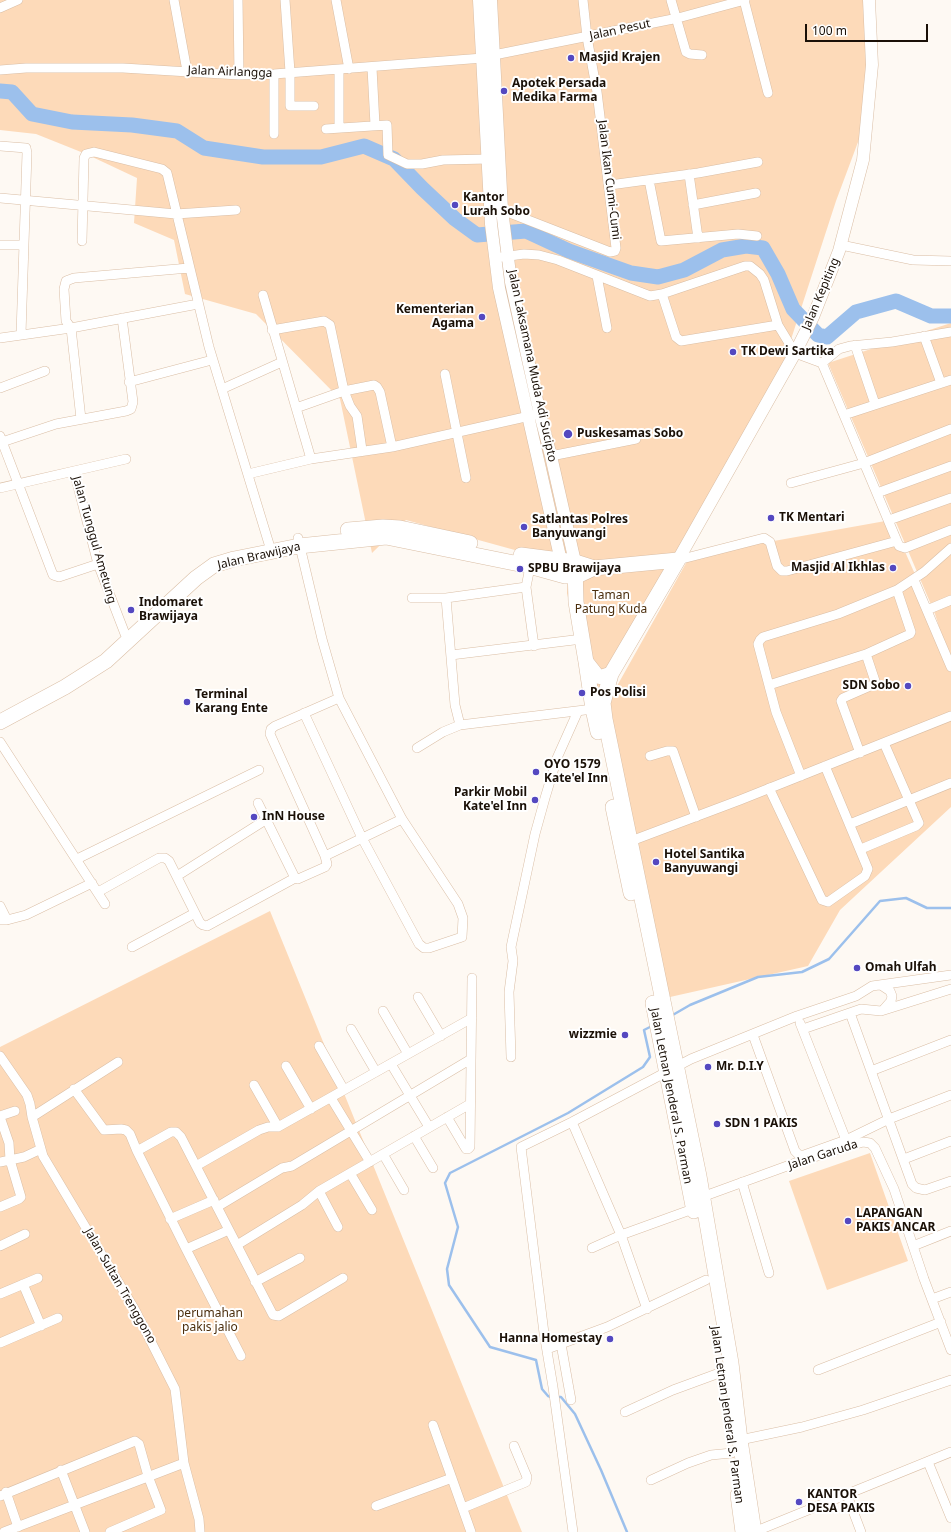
<!DOCTYPE html>
<style>
body{margin:0}
#map{position:relative;width:951px;height:1532px;overflow:hidden;background:#fef9f3;font-family:"Noto Sans",sans-serif}
canvas{display:block}
.scale{position:absolute;left:805px;top:24px;width:123px;height:18px;box-sizing:border-box;border:2px solid #1a1007;border-top:0;padding-left:5px;font-size:12px;line-height:14px;white-space:nowrap;color:#1a1007;-webkit-text-stroke:3px #fff;paint-order:stroke}
</style>
<div id="map">
<canvas width="951" height="1532"></canvas>
<div class="scale">100 m</div>
</div>
<script>
const c = document.querySelector('canvas').getContext('2d');
c.lineJoin = 'round';
function paint(path, color) {
  c.fillStyle = color;
  c.fill(path, 'evenodd');
}
function toPath(rows) {
  const path = new Path2D();
  for (const r of rows) {
    path.moveTo(r[0], r[1]);
    for (let i = 2; i < r.length; i += 2) path.lineTo(r[i], r[i + 1]);
  }
  return path;
}
function strokePath(path, color, width, dash) {
  c.strokeStyle = color;
  c.lineWidth = width;
  c.lineCap = dash ? 'butt' : 'round';
  c.setLineDash(dash || []);
  c.stroke(path);
}
function write(font, color, halo, rows, align = 'center') {
  c.font = font + ' "Noto Sans",sans-serif';
  c.lineWidth = 4;
  c.setLineDash([]);
  c.textBaseline = 'middle';
  c.strokeStyle = halo;
  c.fillStyle = color;
  for (const [text, x, y, turn = 0] of rows) {
    c.save();
    c.translate(x, y);
    c.rotate((+turn || 0) * Math.PI / 180);
    c.textAlign = isNaN(turn) ? turn : align;
    if (halo) c.strokeText(text, 0, 0);
    c.fillText(text, 0, 0);
    c.restore();
  }
}
paint(toPath([
 [0,0,865,0,867,118,836,201,783,364,678,560,551,560,406,520,372,553,340,399,256,314,185,294,174,240,134,223,137,178,86,154,36,134,0,130],
 [951,323,951,807,840,910,808,966,670,997,599,718,690,556,891,520,941,633,935,614,828,363],
 [569,566,677,568,595,717,567,593],
 [270,911,522,1532,0,1532,0,1047],
 [870,1153,908,1261,827,1290,789,1181]
]), '#fddab9');
strokePath(toPath([
 [671,1016,690,1005,758,977,802,972,829,959,880,901,906,898,927,908,951,908],
 [551,1397,548,1396,542,1389,536,1360,490,1347,449,1285,447,1269,458,1227,445,1183,450,1173,568,1113,643,1067,650,1057,644,1030,652,1026],
 [556,1397,561,1397,575,1414,601,1470,627,1532]
]), '#9cc0ec', 2.5);
strokePath(toPath([
 [0,91,12,92,32,114,72,122,132,125,177,131,204,148,263,157,321,157,364,146,394,159,422,188,455,219,477,235,526,231,569,251,631,273,658,277,684,270,722,250,746,246,763,248,778,274,793,309,818,335,827,337,856,312,896,301,931,316,951,316]
]), '#9cc0ec', 15);
const minor = toPath([
 [174,0,187,71],
 [238,0,239,75],
 [285,0,290,72,290,106,314,106],
 [336,0,349,69],
 [671,0,686,52,690,54,702,55],
 [744,0,768,93],
 [0,8,18,0],
 [494,55,678,18,745,0],
 [372,68,375,125],
 [0,70,26,68,123,68,239,75,274,74,483,58],
 [339,70,339,128],
 [274,74,274,134],
 [326,129,387,125,388,155,407,164,422,164,443,160,488,159],
 [0,146,26,148,27,153,21,334],
 [689,174,698,238],
 [649,180,661,241,738,234,757,236],
 [610,185,698,173,758,162],
 [0,198,176,214,236,210],
 [693,205,756,193],
 [497,208,610,252,615,251,616,248,597,92,587,37,583,0],
 [82,241,84,158,86,154,94,152,162,169,167,173,209,347,269,544],
 [0,245,24,245],
 [841,245,913,260,951,261],
 [502,257,524,254,539,255,558,260,650,296,662,294,745,266,750,266,760,274,764,280,778,325,795,353,822,363,899,546,905,548,951,530],
 [597,276,607,328],
 [662,294,676,337,681,341,778,325],
 [263,295,311,459],
 [272,330,324,321,330,325,344,391,350,406,357,416,362,450],
 [924,336,941,383],
 [0,338,71,328,198,304],
 [855,345,875,404],
 [822,363,839,349,850,346,892,342,951,332],
 [445,374,466,478],
 [129,382,212,360],
 [0,388,45,371],
 [222,389,282,362],
 [296,408,344,391,374,385,377,387,380,392,392,447],
 [844,415,951,380],
 [81,419,71,328,66,321,64,289,66,281,74,278,189,268],
 [0,436,53,575,59,577,98,564],
 [2,442,56,424,126,411,131,409,133,402,122,318],
 [551,456,636,439],
 [74,471,126,459],
 [248,474,311,459,392,447,534,415],
 [791,483,864,463,951,429],
 [0,488,74,471,98,564,125,634],
 [877,493,951,466],
 [889,520,951,498],
 [298,538,322,639,339,698,402,819,458,904,463,918,462,937,429,948,424,948,419,944,362,838,304,713],
 [678,560,764,538,770,542,777,566,782,571,787,571,897,541],
 [914,580,951,667],
 [526,587,534,646],
 [412,598,446,598,526,587,531,562],
 [446,598,455,705,460,725],
 [927,610,951,600],
 [451,655,582,639],
 [769,685,866,654,910,634,911,632,897,590],
 [339,698,275,726,271,729,270,734,325,856,402,819],
 [0,742,105,904],
 [417,748,443,732,460,725,593,709],
 [860,753,841,701,843,698,875,684,875,681,866,654],
 [650,756,667,751,673,751,696,817],
 [801,776,776,712,758,644,760,640,763,637,838,614,897,590,924,572,951,548],
 [769,788,822,900,828,902,865,876,868,869,825,766],
 [258,803,295,878],
 [850,824,951,783],
 [631,841,740,800,951,716],
 [861,849,916,826,919,823,884,743],
 [77,859,259,770],
 [177,876,267,819],
 [98,892,159,858,165,858,169,861,200,923,203,925,207,926,295,878,298,879,325,867,327,864,325,856],
 [0,906,7,920],
 [0,920,7,920,26,915,92,883],
 [132,947,195,913],
 [881,985,890,991,892,996,891,1001,884,1009],
 [418,997,441,1036],
 [383,1011,408,1054],
 [850,1013,912,1184,916,1188,925,1190,951,1181],
 [800,1023,846,1140],
 [351,1029,376,1072],
 [803,1029,861,1009,881,1011,951,989],
 [753,1035,795,1151,799,1155,804,1155,846,1140,889,1119,951,1095],
 [319,1046,344,1090],
 [0,1056,27,1095,30,1104,32,1117,43,1156,135,1310,175,1389,184,1463,199,1519,200,1532],
 [511,1057,509,992,513,961,511,947,535,834,545,798,557,758,578,711],
 [391,1064,429,1127],
 [286,1066,311,1109],
 [871,1071,951,1040],
 [254,1085,278,1127],
 [74,1089,104,1130,121,1129,126,1130,130,1134,137,1151,186,1249,229,1230,273,1315,279,1316,343,1278],
 [331,1098,370,1162],
 [0,1116,15,1111],
 [0,1117,9,1143,10,1160,21,1197,19,1199,0,1207],
 [32,1117,118,1062],
 [447,1117,466,1149,468,1149,470,1147,472,978],
 [572,1122,621,1235,647,1309],
 [414,1136,433,1168],
 [137,1151,171,1132,176,1132,181,1137,229,1230],
 [383,1154,404,1190],
 [904,1159,951,1141],
 [0,1162,24,1157,41,1149],
 [196,1166,259,1130,268,1127,278,1127,472,1018],
 [350,1173,372,1210],
 [742,1182,769,1273],
 [319,1191,338,1227],
 [702,1197,798,1162,863,1142,870,1143,875,1148,894,1189,924,1279,951,1350],
 [217,1207,282,1168,292,1166,471,1059],
 [170,1219,214,1200],
 [237,1245,302,1205,319,1191,470,1104],
 [0,1246,25,1234],
 [913,1246,951,1231],
 [592,1248,621,1235,693,1209],
 [186,1249,241,1356],
 [255,1282,300,1258],
 [23,1284,41,1326],
 [0,1294,38,1278],
 [932,1299,951,1292],
 [0,1343,58,1318],
 [561,1344,571,1400],
 [547,1349,607,1327,706,1280],
 [818,1370,941,1322],
 [625,1412,673,1390,722,1372],
 [433,1425,471,1532],
 [740,1440,802,1427,863,1410,951,1380],
 [928,1462,951,1518],
 [61,1470,85,1532],
 [651,1480,688,1463,711,1455,732,1453],
 [6,1492,18,1527],
 [847,1495,861,1532],
 [0,1496,135,1441,139,1444,148,1476,161,1510,110,1532],
 [376,1506,452,1478],
 [463,1508,526,1482,527,1477,514,1446],
 [4,1532,184,1463],
 [573,1532,553,1387,544,1333,521,1147,572,1122,691,1059,797,1016,856,996,872,986,951,975],
 [754,1532,951,1452]
]);
const secondary = toPath([
 [479,0,491,224,499,288,561,561],
 [491,0,502,210,511,282,540,414,551,456,575,562],
 [678,560,795,353,813,317,839,251,863,160,872,65,869,0]
]);
const trunk = toPath([
 [348,530,383,527,400,528,470,543],
 [521,555,575,562,594,568],
 [678,560,611,674,603,703,605,719,699,1176,731,1363,740,1440,754,1532],
 [575,566,576,602,586,662,597,676,602,677,611,674],
 [586,662,593,709,598,732],
 [0,722,65,687,106,661,196,578,214,565,234,559,299,546,386,537,529,566,565,576,577,576,594,568,678,560],
 [613,807,631,893],
 [653,1003,694,1211],
 [738,1495,743,1532]
]);
strokePath(minor, '#dabea5', 10);
strokePath(secondary, '#dabea5', 13);
strokePath(trunk, '#dabea5', 16);
strokePath(minor, '#fff', 9);
strokePath(secondary, '#fff', 12);
strokePath(trunk, '#fff', 15);
for (const [x, y, r, color] of [
 [571,58,4,"#5448c0"],
 [504,91,4,"#5448c0"],
 [455,205,4,"#5448c0"],
 [482,317,4,"#5448c0"],
 [733,352,4,"#5448c0"],
 [568,434,5,"#5448c0"],
 [771,518,4,"#5448c0"],
 [524,527,4,"#5448c0"],
 [893,568,4,"#5448c0"],
 [520,569,4,"#5448c0"],
 [131,610,4,"#5448c0"],
 [908,686,4,"#5448c0"],
 [582,693,4,"#5448c0"],
 [187,702,4,"#5448c0"],
 [536,772,4,"#5448c0"],
 [535,800,4,"#5448c0"],
 [254,817,4,"#5448c0"],
 [656,862,4,"#5448c0"],
 [857,968,4,"#5448c0"],
 [625,1035,4,"#5448c0"],
 [708,1067,4,"#5448c0"],
 [717,1124,4,"#5448c0"],
 [848,1221,4,"#5448c0"],
 [610,1339,4,"#5448c0"],
 [799,1502,4,"#5448c0"]
]) {
  const dot = new Path2D();
  dot.arc(x, y, r, 0, 2 * Math.PI);
  c.fillStyle = color;
  c.fill(dot);
  strokePath(dot, '#fff', 1.5);
}
write('12px', '#1a1007', '#fff', [
 ["Jalan Pesut",620,30,-12],
 ["Jalan Airlangga",230,72,2],
 ["Jalan Ikan Cumi-Cumi",609,180,83],
 ["Jalan Kepiting",821,294,-67],
 ["Jalan Laksamana Muda Adi Sucipto",532,366,78],
 ["Jalan Tunggul Ametung",94,540,74],
 ["Jalan Brawijaya",259,556,-13],
 ["Jalan Letnan Jenderal S. Parman",671,1096,79],
 ["Jalan Garuda",823,1155,-18],
 ["Jalan Sultan Trenggono",120,1286,60],
 ["Jalan Letnan Jenderal S. Parman",727,1415,82]
]);
write('bold 12px', '#1a1007', '#fff', [
 ["Masjid Krajen",579,58],
 ["Apotek Persada",512,84],
 ["Medika Farma",512,98],
 ["Kantor",463,198],
 ["Lurah Sobo",463,212],
 ["Kementerian",474,310,"right"],
 ["Agama",474,324,"right"],
 ["TK Dewi Sartika",741,352],
 ["Puskesamas Sobo",577,434],
 ["TK Mentari",779,518],
 ["Satlantas Polres",532,520],
 ["Banyuwangi",532,534],
 ["Masjid Al Ikhlas",885,568,"right"],
 ["SPBU Brawijaya",528,569],
 ["Indomaret",139,603],
 ["Brawijaya",139,617],
 ["SDN Sobo",900,686,"right"],
 ["Pos Polisi",590,693],
 ["Terminal",195,695],
 ["Karang Ente",195,709],
 ["OYO 1579",544,765],
 ["Kate'el Inn",544,779],
 ["Parkir Mobil",527,793,"right"],
 ["Kate'el Inn",527,807,"right"],
 ["InN House",262,817],
 ["Hotel Santika",664,855],
 ["Banyuwangi",664,869],
 ["Omah Ulfah",865,968],
 ["wizzmie",617,1035,"right"],
 ["Mr. D.I.Y",716,1067],
 ["SDN 1 PAKIS",725,1124],
 ["LAPANGAN",856,1214],
 ["PAKIS ANCAR",856,1228],
 ["Hanna Homestay",602,1339,"right"],
 ["KANTOR",807,1495],
 ["DESA PAKIS",807,1509]
], 'left');
write('12px', '#4b2e0d', '#fff', [
 ["Taman",611,596],
 ["Patung Kuda",611,610],
 ["perumahan",210,1314],
 ["pakis jalio",210,1328]
]);
</script>
